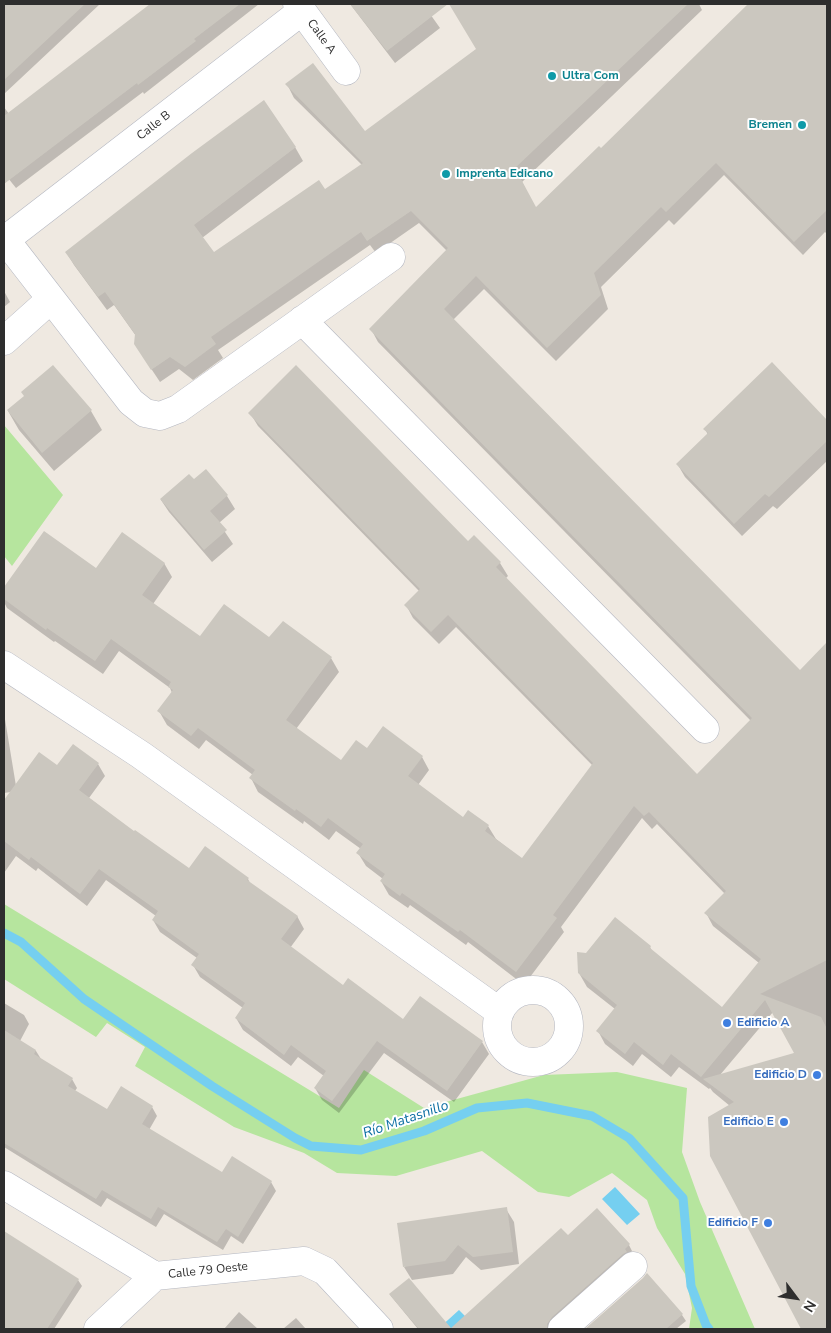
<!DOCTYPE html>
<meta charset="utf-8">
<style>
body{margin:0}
#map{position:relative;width:831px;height:1333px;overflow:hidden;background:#efe9e1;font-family:"Nunito Sans",sans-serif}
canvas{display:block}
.frame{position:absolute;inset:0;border:5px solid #2e2e2e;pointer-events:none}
.north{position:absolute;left:771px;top:1273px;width:50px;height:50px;-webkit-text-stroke:4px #fff;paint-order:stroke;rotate:121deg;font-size:14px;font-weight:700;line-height:20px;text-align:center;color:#2e2e2e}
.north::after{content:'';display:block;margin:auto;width:18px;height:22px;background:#2e2e2e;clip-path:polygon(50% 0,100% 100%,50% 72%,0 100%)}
</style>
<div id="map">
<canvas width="831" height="1333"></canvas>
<div class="frame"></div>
<div class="north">N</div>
</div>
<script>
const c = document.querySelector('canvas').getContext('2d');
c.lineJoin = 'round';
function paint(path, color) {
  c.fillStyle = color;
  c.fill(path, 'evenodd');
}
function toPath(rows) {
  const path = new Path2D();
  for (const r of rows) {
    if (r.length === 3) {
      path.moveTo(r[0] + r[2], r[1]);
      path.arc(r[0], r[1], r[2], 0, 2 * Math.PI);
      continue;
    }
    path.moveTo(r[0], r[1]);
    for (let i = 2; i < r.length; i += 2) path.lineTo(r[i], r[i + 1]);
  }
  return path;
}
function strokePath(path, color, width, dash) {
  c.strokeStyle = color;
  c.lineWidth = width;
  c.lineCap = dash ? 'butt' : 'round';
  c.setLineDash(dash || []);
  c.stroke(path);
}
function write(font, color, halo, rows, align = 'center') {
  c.font = font + ' "Nunito Sans",sans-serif';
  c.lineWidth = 4;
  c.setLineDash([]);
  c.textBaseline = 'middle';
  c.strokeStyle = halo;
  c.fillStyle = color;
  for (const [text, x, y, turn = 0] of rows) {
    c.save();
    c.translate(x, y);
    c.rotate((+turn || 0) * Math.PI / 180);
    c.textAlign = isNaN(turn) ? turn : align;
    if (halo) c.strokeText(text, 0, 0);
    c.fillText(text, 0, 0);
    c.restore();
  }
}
paint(toPath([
 [4,425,63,495,12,566,4,556],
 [4,904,339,1108,364,1070,424,1108,544,1075,617,1072,687,1088,682,1152,700,1202,755,1329,689,1329,692,1308,685,1274,657,1228,647,1200,612,1173,569,1197,538,1192,482,1151,396,1176,337,1173,304,1153,234,1127,135,1066,145,1047,107,1023,96,1037,4,979]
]), '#b6e59e');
paint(toPath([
 [615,1187,640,1214,627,1225,602,1199],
 [459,1310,471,1322,463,1329,438,1329]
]), '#75cff0');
paint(toPath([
 [4,4,100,4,4,94],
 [152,4,259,4,144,94,143,92,16,188,4,173,4,107,9,114],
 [350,4,423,4,440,28,395,63],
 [451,4,699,4,702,10,522,182,536,209,601,149,750,4,827,4,827,234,825,232,803,255,724,175,674,225,669,220,601,287,608,309,556,361,484,289,453,320,800,672,827,644,827,1329,802,1329,711,1156,730,1106,713,1092,710,1088,709,1089,679,1067,671,1077,642,1054,633,1066,605,1044,598,1031,615,1009,587,987,579,973,586,954,650,947,653,953,722,1008,759,963,713,926,706,913,725,894,657,824,652,829,642,818,561,927,564,932,524,985,468,942,466,945,410,905,408,908,389,895,381,881,383,879,366,866,358,853,361,849,336,831,329,840,304,821,303,824,258,792,251,778,253,775,206,740,199,749,167,725,159,711,172,693,170,688,119,651,103,674,55,641,54,642,7,608,4,602,4,589,44,533,96,570,164,563,172,577,153,604,200,638,270,638,284,623,331,658,339,672,296,729,341,762,367,749,422,757,429,770,418,785,463,819,488,826,496,839,523,860,593,766,456,627,439,644,413,618,406,605,419,591,258,426,250,413,500,563,508,576,505,579,697,776,751,721,378,342,371,329,447,251,419,223,376,253,370,245,218,350,223,358,193,380,179,369,160,382,144,358,136,336,114,305,107,310,74,265,66,252,295,147,303,161,202,238,213,254,325,191,362,165,294,98,287,84,365,133,477,49],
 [773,1012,796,1053,720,1075],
 [4,291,10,302,4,307],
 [772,364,827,422,827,461,777,509,773,506,742,536,685,477,678,465,708,435,705,429],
 [8,411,91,411,102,430,54,471,19,430],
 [206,471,227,496,235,509,219,523,233,544,212,562,169,512,161,500,194,481],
 [4,713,16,786,57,767,98,764,105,776,89,798,134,832,189,870,248,879,250,883,297,916,304,929,290,948,343,987,404,1021,482,1042,489,1054,454,1102,384,1053,339,1113,322,1100,315,1088,324,1076,298,1057,291,1066,243,1030,236,1018,243,1008,200,977,193,965,197,958,160,932,153,920,156,916,106,880,87,906,38,868,36,871,16,856,4,873,4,802,11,792,4,793],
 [4,1003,24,1015,29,1024,20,1041,36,1051,41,1059,72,1079,77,1088,75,1091,107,1111,152,1107,157,1116,149,1130,222,1174,271,1182,276,1191,243,1244,231,1236,223,1250,164,1214,156,1227,107,1198,101,1207,4,1147],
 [506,1209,514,1222,519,1264,481,1270,466,1257,453,1274,412,1280,404,1267],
 [561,1230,568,1237,629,1245,632,1251,551,1329,452,1329],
 [4,1233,78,1280,82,1286,54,1329,4,1329],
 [644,1279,682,1315,686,1321,676,1329,587,1329],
 [390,1295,446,1326,443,1329,418,1329],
 [239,1312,258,1329,224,1329],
 [296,1318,306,1329,283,1329]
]), '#0003');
strokePath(toPath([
 [4,933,21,942,84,999,212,1086,295,1138,311,1146,361,1150,424,1131,477,1108,527,1103,592,1116,629,1138,683,1198,691,1286,706,1325,709,1329]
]), '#75cff0', 9);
paint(toPath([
 [4,4,85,4,4,80],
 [150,4,240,4,194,39,196,41,138,85,137,83,4,184,4,116],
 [350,4,448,4,387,51],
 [449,4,688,4,515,168,536,207,599,146,601,148,748,4,827,4,827,210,794,242,716,163,666,212,661,207,594,273,601,295,547,348,476,276,444,309,800,670,827,642,827,960,760,994,821,1017,827,1029,827,1329,801,1329,710,1156,708,1117,734,1102,703,1079,794,1053,765,1000,701,1077,671,1054,663,1065,634,1042,625,1054,596,1031,617,1005,578,973,577,952,586,953,615,917,651,946,650,948,722,1007,761,959,704,913,726,891,649,812,644,816,634,806,553,915,557,918,516,972,460,930,458,932,402,893,400,896,380,881,385,874,356,853,363,844,328,818,321,827,296,809,295,811,249,778,255,770,198,728,191,736,157,711,173,690,168,687,171,682,111,639,95,661,47,628,46,630,4,599,4,587,44,531,96,568,122,532,165,563,142,595,200,636,224,604,269,637,283,621,332,657,286,720,341,760,356,740,367,748,383,726,423,756,408,776,463,817,468,810,489,825,485,831,522,858,593,763,448,615,431,632,404,605,420,589,248,413,296,365,468,541,474,535,501,562,496,567,697,774,752,718,369,329,448,248,411,211,367,241,361,232,211,337,216,344,185,367,170,357,151,370,134,344,135,334,105,292,98,297,65,252,192,153,264,100,296,147,194,225,214,252,319,180,325,189,363,163,285,84,313,63,365,131,476,49],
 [772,362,827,420,827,441,769,497,765,494,734,524,676,464,708,433,703,429],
 [53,365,92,410,42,453,7,410,24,396,21,392],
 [206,469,228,495,210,511,227,530,204,550,160,499,189,474,194,479],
 [73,744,99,763,79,790,134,831,135,830,189,868,205,846,249,878,247,880,298,916,281,939,343,985,348,978,403,1019,420,996,483,1041,447,1091,377,1041,332,1101,314,1088,326,1071,291,1045,284,1055,235,1018,245,1003,191,965,199,954,152,920,158,911,99,869,80,894,31,857,29,860,4,841,4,800,39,752,57,765],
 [4,1030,36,1050,34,1054,73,1078,68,1086,107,1109,121,1086,153,1106,142,1124,222,1172,232,1156,272,1181,238,1237,226,1229,217,1242,158,1207,151,1219,102,1190,96,1199,4,1143],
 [507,1207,513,1252,473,1257,458,1245,445,1261,403,1267,397,1223],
 [597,1208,630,1244,625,1249,627,1252,623,1254,552,1317,547,1324,547,1329,419,1329,389,1294,409,1278,451,1328,561,1228,568,1235],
 [4,1231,79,1279,47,1329,4,1329],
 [647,1273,683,1314,666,1329,585,1329,643,1278]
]), '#cbc7bf');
const minor = toPath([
 [297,4,346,71],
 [4,238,131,402,145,413,160,416,178,409,391,257],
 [5,240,302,11],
 [302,320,705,729],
 [4,341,51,299],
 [4,665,141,755,500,1012],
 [533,1026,36],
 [4,1185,155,1276,304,1261,325,1271,379,1329],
 [98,1329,155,1276],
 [562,1329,633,1266]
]);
strokePath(minor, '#b4b7c1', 29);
strokePath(minor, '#fff', 28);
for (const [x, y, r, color] of [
 [552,76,5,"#0f9aa8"],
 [802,125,5,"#0f9aa8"],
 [446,174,5,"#0f9aa8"],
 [727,1023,5,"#3f7fe0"],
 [817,1075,5,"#3f7fe0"],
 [784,1122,5,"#3f7fe0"],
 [768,1223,5,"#3f7fe0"]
]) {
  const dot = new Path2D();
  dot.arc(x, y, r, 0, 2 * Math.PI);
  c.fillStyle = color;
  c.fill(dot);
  strokePath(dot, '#fff', 2);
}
write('12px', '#2e2e2e', '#fff', [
 ["Calle A",321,37,54],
 ["Calle B",154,126,-38],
 ["Calle 79 Oeste",208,1271,-6]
]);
write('bold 12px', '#0d838f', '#fff', [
 ["Ultra Com",562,76],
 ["Bremen",792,125,"right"],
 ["Imprenta Edicano",456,174]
], 'left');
write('bold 12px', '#366cbe', '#fff', [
 ["Edificio A",737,1023,"left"],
 ["Edificio D",807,1075],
 ["Edificio E",774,1122],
 ["Edificio F",758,1223]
], 'right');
write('italic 14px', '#0d6fa3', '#fff', [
 ["Río Matasnillo",406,1120,-19]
]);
</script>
